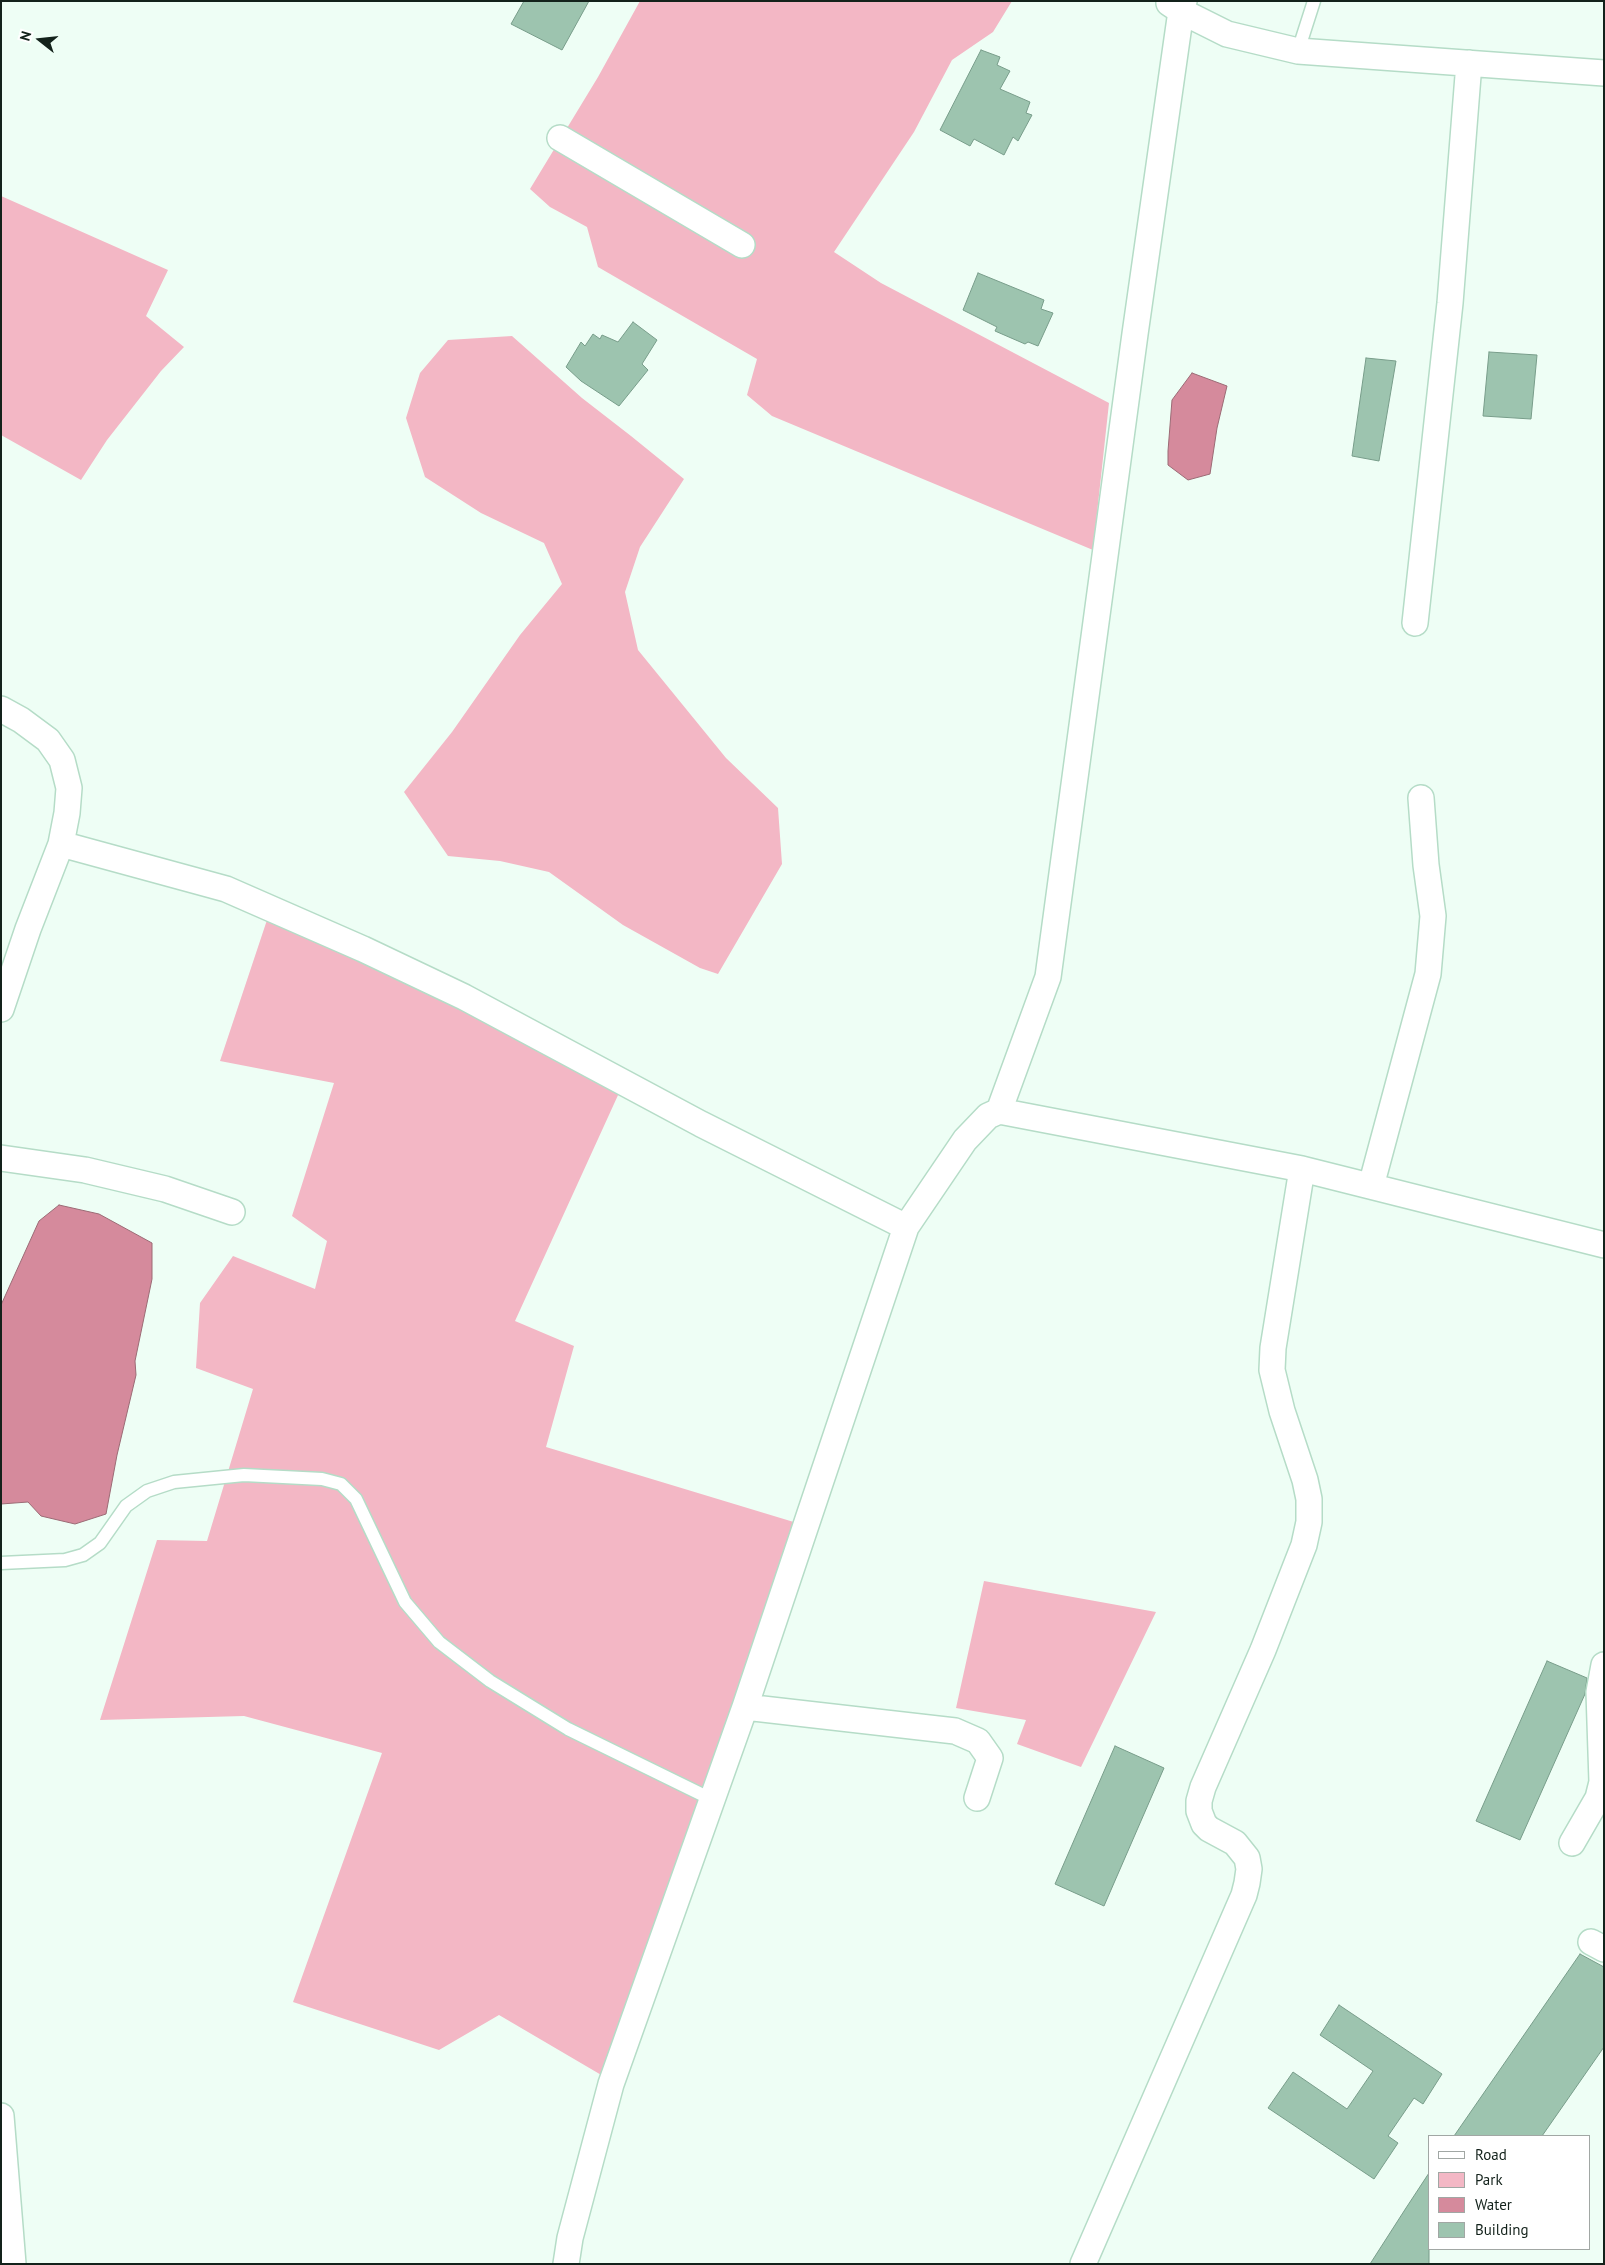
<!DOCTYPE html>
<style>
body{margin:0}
#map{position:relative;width:1605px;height:2265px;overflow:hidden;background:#eefef5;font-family:"PT Sans",sans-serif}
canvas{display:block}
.frame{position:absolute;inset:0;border:2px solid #13221b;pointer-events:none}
.legend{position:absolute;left:1428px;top:2135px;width:162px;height:115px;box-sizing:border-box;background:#fff;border:1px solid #a1a7a4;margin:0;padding:6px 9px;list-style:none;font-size:15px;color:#13221b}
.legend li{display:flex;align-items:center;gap:10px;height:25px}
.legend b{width:25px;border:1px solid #a1a7a4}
.north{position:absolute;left:15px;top:15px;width:50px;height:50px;-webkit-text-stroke:4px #fff;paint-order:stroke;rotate:286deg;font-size:14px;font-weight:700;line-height:20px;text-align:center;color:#13221b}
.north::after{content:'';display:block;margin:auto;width:18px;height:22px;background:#13221b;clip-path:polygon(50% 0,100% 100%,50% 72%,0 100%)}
</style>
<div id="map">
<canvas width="1605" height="2265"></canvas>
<div class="frame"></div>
<ul class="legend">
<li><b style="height:6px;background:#fff"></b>Road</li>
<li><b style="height:14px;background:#f3b7c5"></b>Park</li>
<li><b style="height:14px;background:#d58a9c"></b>Water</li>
<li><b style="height:14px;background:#9dc4af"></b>Building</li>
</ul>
<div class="north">N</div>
</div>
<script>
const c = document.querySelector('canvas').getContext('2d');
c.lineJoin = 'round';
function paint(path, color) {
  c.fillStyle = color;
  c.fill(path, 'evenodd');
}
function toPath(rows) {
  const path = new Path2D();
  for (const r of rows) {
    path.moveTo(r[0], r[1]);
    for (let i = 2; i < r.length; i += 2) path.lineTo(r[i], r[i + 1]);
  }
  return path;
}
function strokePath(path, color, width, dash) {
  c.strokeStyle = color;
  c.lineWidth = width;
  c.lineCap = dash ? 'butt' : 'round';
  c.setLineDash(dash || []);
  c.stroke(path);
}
paint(toPath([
 [640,1,1012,1,993,32,952,60,914,132,834,252,881,283,1109,403,1093,550,772,416,747,395,757,359,598,267,587,227,550,207,530,189,598,77],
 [1,196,168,270,146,316,184,347,161,371,107,440,81,480,1,435],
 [512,336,582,398,631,436,684,479,640,547,625,592,638,650,726,758,778,808,782,864,718,974,700,968,623,925,549,872,500,861,448,856,404,792,452,732,520,635,562,584,544,543,481,513,425,477,406,418,420,373,448,340],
 [271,908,624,1082,515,1321,574,1346,546,1447,797,1523,603,2076,499,2015,439,2050,293,2002,382,1753,244,1716,100,1720,157,1540,207,1541,253,1389,196,1368,200,1303,233,1256,315,1289,327,1241,292,1216,334,1083,220,1061],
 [984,1581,1156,1612,1081,1767,1017,1744,1026,1720,956,1708]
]), '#f3b7c5');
const water = toPath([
 [1192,373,1227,386,1217,428,1210,474,1188,480,1168,465,1168,451,1172,400,1192,373],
 [59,1205,99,1214,152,1243,152,1279,135,1361,136,1375,117,1455,106,1514,75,1524,41,1516,28,1502,1,1504,1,1305,39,1221,59,1205]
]);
paint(water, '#d58a9c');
strokePath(water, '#9b6b75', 1);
const building = toPath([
 [524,1,589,1,562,50,511,24,524,1],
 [981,50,1000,57,997,65,1010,71,1000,89,1030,102,1026,113,1032,115,1018,141,1013,137,1004,155,974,139,970,146,940,130,981,50],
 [978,273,1044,300,1041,309,1053,313,1038,346,1028,342,1025,344,995,331,997,327,963,310,978,273],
 [633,322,657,340,642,364,648,370,619,406,581,381,566,367,581,342,585,346,593,334,600,339,602,335,618,342,633,322],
 [1489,352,1537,355,1531,419,1483,416,1489,352],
 [1366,358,1396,361,1379,461,1352,456,1366,358],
 [1547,1661,1587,1678,1585,1694,1520,1840,1476,1821,1547,1661],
 [1115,1746,1164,1768,1104,1906,1055,1884,1115,1746],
 [1580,1954,1604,1967,1604,2047,1542,2136,1454,2136,1580,1954],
 [1339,2005,1442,2074,1423,2104,1414,2098,1388,2136,1398,2143,1374,2179,1268,2108,1293,2072,1347,2109,1373,2071,1320,2035,1339,2005],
 [1429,2173,1429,2264,1370,2264,1406,2208,1429,2173]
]);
paint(building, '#9dc4af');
strokePath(building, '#789d8a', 1);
const service = toPath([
 [1298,51,1314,1],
 [1,1563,65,1560,83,1555,100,1543,126,1506,147,1491,174,1482,244,1475,322,1479,341,1484,356,1499,405,1602,439,1642,490,1681,568,1729,711,1799]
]);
const minor = toPath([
 [1169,3,1181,11,1227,34,1298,51,1604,73],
 [560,138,742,245],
 [1415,623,1450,303,1469,63],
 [1,709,21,720,48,740,62,760,69,788,67,813,61,844,28,929,1,1009],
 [61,844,226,889,363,949,464,997,701,1124,906,1227],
 [999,1111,1302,1169,1604,1245],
 [1,1158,85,1170,165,1189,232,1212],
 [1371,1186,1428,974,1433,916,1426,865,1421,798],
 [745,1707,955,1731,978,1741,990,1758,977,1798],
 [1572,1843,1598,1798,1602,1782,1599,1692,1604,1665],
 [1591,1942,1604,1949],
 [1,2116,13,2264],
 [566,2264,570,2238,611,2084,745,1707,906,1227,965,1140,988,1116,999,1111,1048,977,1135,334,1181,11,1184,1],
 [1083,2264,1244,1895,1247,1883,1249,1869,1247,1858,1235,1843,1209,1829,1204,1824,1199,1811,1199,1801,1203,1787,1263,1650,1304,1545,1309,1522,1309,1499,1305,1480,1282,1411,1272,1370,1273,1348,1302,1169]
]);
strokePath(service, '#b5dcc7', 15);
strokePath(minor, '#b5dcc7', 28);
strokePath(service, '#fff', 12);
strokePath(minor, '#fff', 25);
</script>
